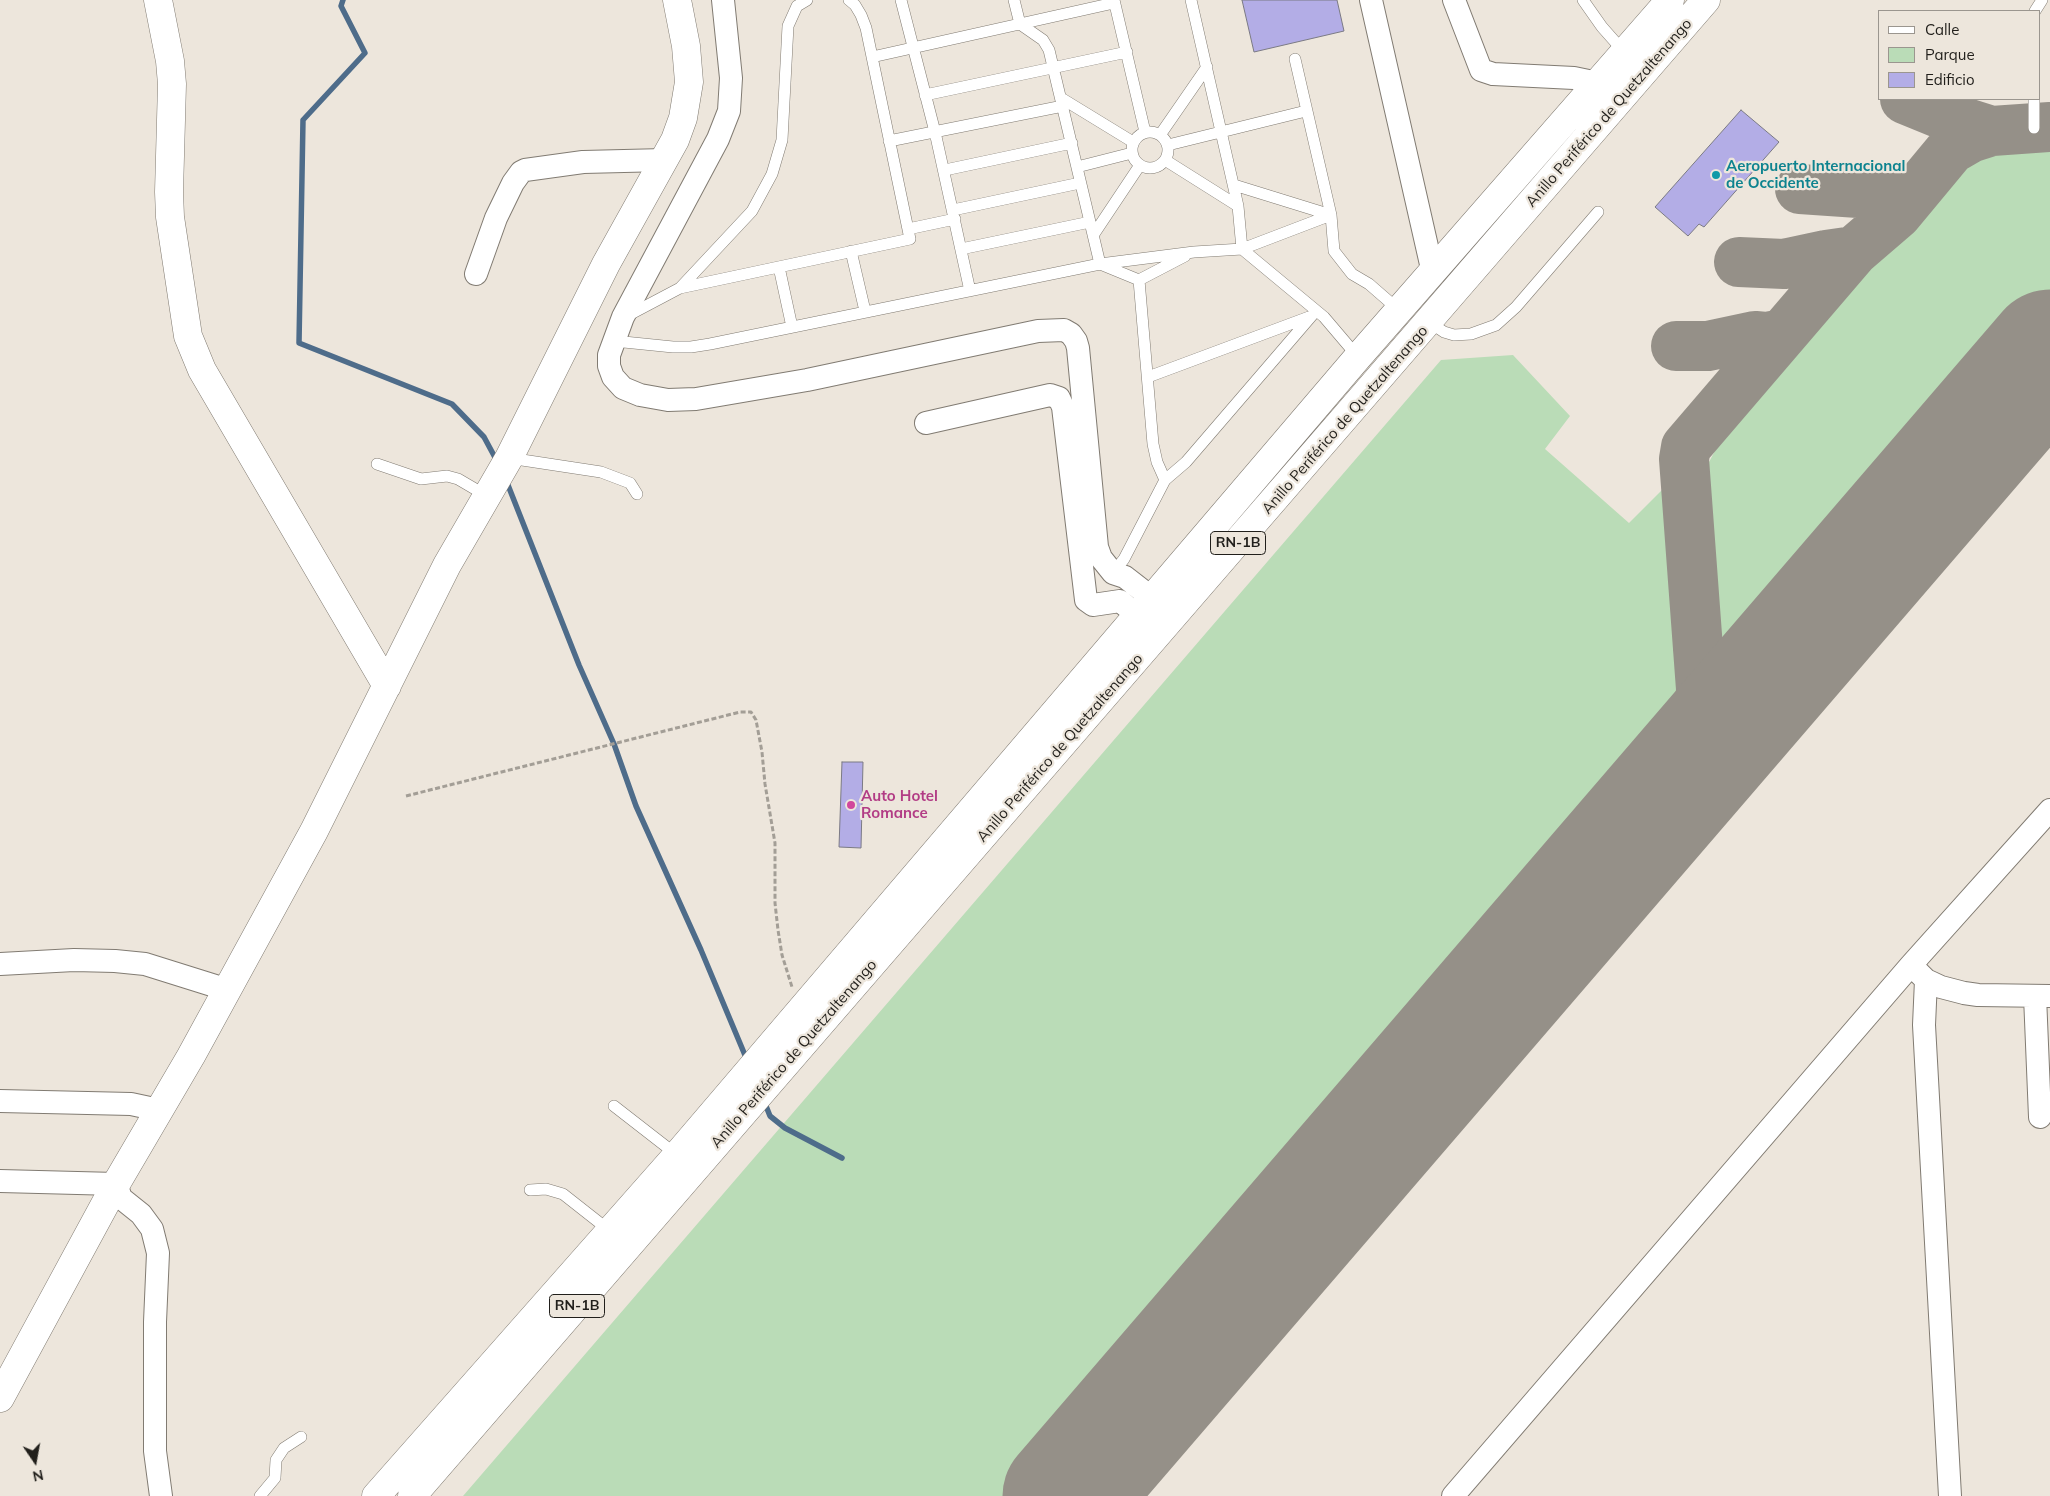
<!DOCTYPE html>
<meta charset="utf-8">
<style>
body{margin:0}
#map{position:relative;width:2050px;height:1496px;overflow:hidden;background:#ede6dc;font-family:Mulish,sans-serif}
canvas{display:block}
.legend{position:absolute;left:1878px;top:10px;width:162px;height:90px;box-sizing:border-box;background:#ede6dc;border:1px solid #9b968f;margin:0;padding:6px 9px;list-style:none;font-size:15px;color:#211f1b}
.legend li{display:flex;align-items:center;gap:10px;height:25px}
.legend b{width:25px;border:1px solid #9b968f}
.north{position:absolute;left:10px;top:1436px;width:50px;height:50px;-webkit-text-stroke:4px #ede6dc;paint-order:stroke;rotate:168deg;font-size:14px;font-weight:700;line-height:20px;text-align:center;color:#211f1b}
.north::after{content:'';display:block;margin:auto;width:18px;height:22px;background:#211f1b;clip-path:polygon(50% 0,100% 100%,50% 72%,0 100%)}
</style>
<div id="map">
<canvas width="2050" height="1496"></canvas>
<ul class="legend">
<li><b style="height:6px;background:#fff"></b>Calle</li>
<li><b style="height:14px;background:#badcb7"></b>Parque</li>
<li><b style="height:14px;background:#b3ade6"></b>Edificio</li>
</ul>
<div class="north">N</div>
</div>
<script>
const c = document.querySelector('canvas').getContext('2d');
c.lineJoin = 'round';
function paint(path, color) {
  c.fillStyle = color;
  c.fill(path, 'evenodd');
}
function toPath(rows) {
  const path = new Path2D();
  for (const r of rows) {
    if (r.length === 3) {
      path.moveTo(r[0] + r[2], r[1]);
      path.arc(r[0], r[1], r[2], 0, 2 * Math.PI);
      continue;
    }
    path.moveTo(r[0], r[1]);
    for (let i = 2; i < r.length; i += 2) path.lineTo(r[i], r[i + 1]);
  }
  return path;
}
function strokePath(path, color, width, dash) {
  c.strokeStyle = color;
  c.lineWidth = width;
  c.lineCap = dash ? 'butt' : 'round';
  c.setLineDash(dash || []);
  c.stroke(path);
}
function write(font, color, halo, rows, align = 'center') {
  c.font = font + ' Mulish,sans-serif';
  c.lineWidth = 4.5;
  c.setLineDash([]);
  c.textBaseline = 'middle';
  c.strokeStyle = halo;
  c.fillStyle = color;
  for (const [text, x, y, turn = 0] of rows) {
    c.save();
    c.translate(x, y);
    c.rotate((+turn || 0) * Math.PI / 180);
    c.textAlign = isNaN(turn) ? turn : align;
    if (halo) c.strokeText(text, 0, 0);
    c.fillText(text, 0, 0);
    c.restore();
  }
}
paint(toPath([
 [2050,148,2050,311,1762,644,1745,650,1726,647,1719,638,1715,627,1704,497,1707,466,1720,441,1956,170,1969,162,1983,157,2007,152],
 [1513,355,1570,416,1545,449,1629,523,1665,487,1685,699,1683,728,1658,764,1025,1496,463,1496,1441,360]
]), '#badcb7');
strokePath(toPath([
 [343,0,341,6,365,53,303,120,299,343,452,404,484,437,498,463],
 [506,480,579,665,614,744,636,806,701,950,747,1060],
 [764,1101,770,1116,785,1128,842,1158]
]), '#4e6c8a', 5.5);
strokePath(toPath([
 [1905,99,1954,119,1992,131],
 [1800,189,1888,195,1914,192],
 [1739,262,1784,264,1826,255,1854,251],
 [1676,346,1708,346,1755,336,1766,337,1782,334],
 [1698,650,1702,661,1712,676,1724,682,1733,684,1743,683,1763,675,1789,653],
 [1646,822,1680,775,1691,753,1699,725,1701,689,1684,459,1686,447,1854,251,1897,214,1951,149,1970,138,1992,131,2050,127]
]), '#959088', 50);
strokePath(toPath([
 [1065,1496,2050,352]
]), '#959088', 125);
const building = toPath([
 [1242,0,1337,0,1344,31,1254,52,1242,0],
 [1741,110,1779,142,1704,227,1699,224,1688,236,1655,207,1741,110],
 [842,762,863,762,861,848,839,847,842,762]
]);
paint(building, '#b3ade6');
strokePath(building, '#7b7a84', 1);
const service = toPath([
 [901,0,935,132,970,291],
 [1014,0,1020,24,1043,40,1049,50,1100,264,1139,280,1185,256],
 [1114,0,1145,132],
 [1191,0,1238,206,1242,249,1324,317,1358,357],
 [1583,0,1602,27,1625,53],
 [2035,11,2042,0],
 [872,57,1114,3],
 [1295,59,1331,215,1334,251,1352,274,1369,284,1400,311],
 [925,95,1127,52],
 [1061,98,1133,142],
 [2034,99,2034,128],
 [1150,150,18],
 [1160,135,1207,67],
 [889,141,1063,106],
 [1168,145,1306,111],
 [1165,160,1238,206],
 [1077,167,1132,153],
 [945,170,1072,143],
 [1234,185,1331,215],
 [953,210,1080,183],
 [908,229,955,219],
 [1094,234,1140,165],
 [961,249,1090,222],
 [851,251,865,311],
 [779,267,792,327],
 [1139,280,1153,444,1157,462,1165,480],
 [680,288,910,239,866,28,861,15,855,5,849,0],
 [627,316,680,288,752,211,772,174,782,140,788,26,797,6,807,0],
 [1429,322,1444,332,1454,335,1471,334,1496,325,1516,307,1598,212],
 [614,341,673,347,691,347,710,344,1100,264,1194,252,1242,249,1331,215],
 [1148,377,1309,317],
 [509,458,601,472,630,483,637,494],
 [377,464,421,479,447,476,458,479,487,496],
 [1113,573,1124,559,1165,480,1186,462,1315,312],
 [614,1106,677,1155],
 [530,1190,546,1189,563,1194,610,1231],
 [260,1496,275,1478,276,1460,284,1448,301,1437]
]);
const minor = toPath([
 [723,0,731,78,729,111,718,139,623,317,609,355,609,366,613,377,623,388,640,395,668,400,696,399,807,380,1038,331,1064,330,1071,334,1076,341,1078,348,1097,547,1101,558,1113,573,1125,577,1152,598],
 [1371,0,1433,273],
 [1454,0,1481,70,1493,74,1574,78,1598,83],
 [476,274,496,218,513,183,521,172,525,170,583,162,665,160],
 [926,423,1050,395,1059,398,1063,407,1086,600,1093,605,1120,601,1137,615],
 [0,964,74,960,115,961,145,964,228,990],
 [1917,971,1926,980,1941,987,1964,993,1978,995,2050,996],
 [1926,980,1924,1025,1950,1496],
 [2035,996,2040,1117],
 [0,1101,131,1104,159,1110],
 [0,1181,116,1184,121,1198,141,1214,152,1229,158,1253,155,1322,155,1451,161,1496],
 [1453,1496,1911,965,2050,810]
]);
const tertiary = toPath([
 [158,0,170,61,172,84,169,192,170,217,188,336,202,370,387,686],
 [0,1398,116,1184,191,1056,314,831,447,565,509,458,606,264,675,140,683,118,689,82,686,46,677,0]
]);
const trunk = toPath([
 [376,1496,677,1155,1358,357,1670,0],
 [412,1496,1706,0]
]);
strokePath(service, '#817b72', 12);
strokePath(minor, '#817b72', 24);
strokePath(tertiary, '#817b72', 29);
strokePath(trunk, '#817b72', 29);
strokePath(toPath([
 [406,796,740,712,751,712,756,720,762,752,765,784,775,843,775,903,778,930,782,955,792,987]
]), '#a39e96', 3, [5, 2.5]);
strokePath(service, '#fff', 11);
strokePath(minor, '#fff', 22);
strokePath(tertiary, '#fff', 28);
strokePath(trunk, '#fff', 28);
for (const [x, y, r, color] of [
 [1716,175,5,"#0f9aa8"],
 [851,805,5,"#d1479c"]
]) {
  const dot = new Path2D();
  dot.arc(x, y, r, 0, 2 * Math.PI);
  c.fillStyle = color;
  c.fill(dot);
  strokePath(dot, '#ede6dc', 2);
}
for (const [x, y, w] of [
 [1238,543,55],
 [577,1306,55]
]) {
  const box = new Path2D();
  box.roundRect(x - w / 2, y - 11.5, w, 23, 4);
  c.fillStyle = '#ede6dc';
  c.fill(box);
  strokePath(box, '#211f1b', 1);
}
write('bold 14px', '#211f1b', null, [
 ["RN-1B",1238,543],
 ["RN-1B",577,1306]
]);
write('15px', '#211f1b', '#ede6dc', [
 ["Anillo Periférico de Quetzaltenango",1609,113,-49],
 ["Anillo Periférico de Quetzaltenango",1345,420,-49],
 ["Anillo Periférico de Quetzaltenango",1060,748,-49],
 ["Anillo Periférico de Quetzaltenango",794,1054,-49]
]);
write('bold 15px', '#0d838f', '#ede6dc', [
 ["Aeropuerto Internacional",1726,166],
 ["de Occidente",1726,183]
], 'left');
write('bold 15px', '#b23c85', '#ede6dc', [
 ["Auto Hotel",861,796],
 ["Romance",861,813]
], 'left');
</script>
